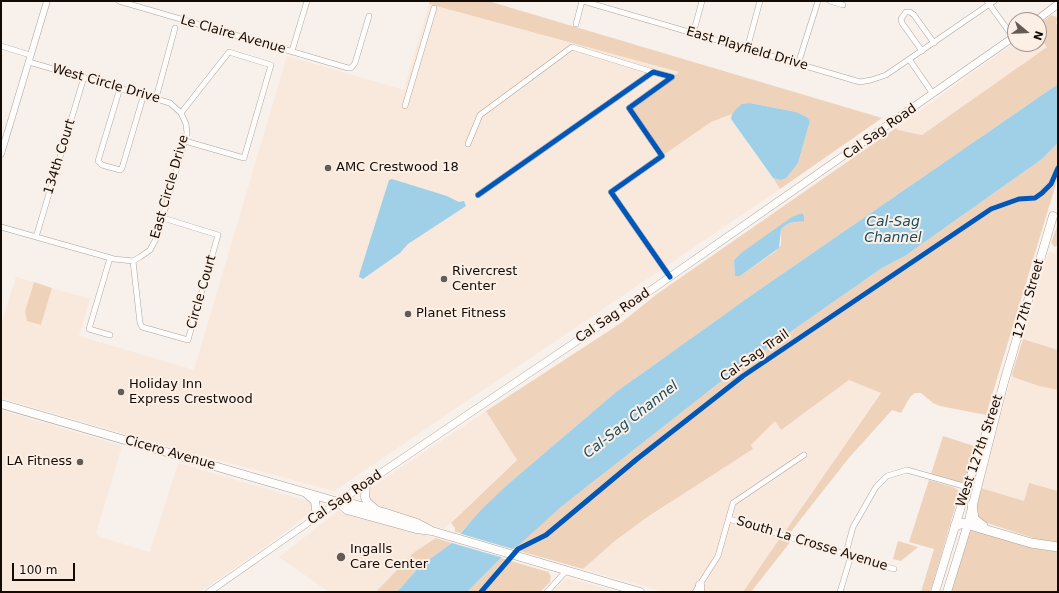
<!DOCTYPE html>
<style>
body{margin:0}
#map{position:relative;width:1059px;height:593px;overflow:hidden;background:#f7f0eb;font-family:"DejaVu Sans",sans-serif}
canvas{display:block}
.frame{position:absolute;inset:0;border:2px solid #140b04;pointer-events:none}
.north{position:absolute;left:1007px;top:12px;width:40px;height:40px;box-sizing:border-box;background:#fcefe6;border:1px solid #9f948c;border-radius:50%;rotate:108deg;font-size:11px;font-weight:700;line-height:16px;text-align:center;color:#140b04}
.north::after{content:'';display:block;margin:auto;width:14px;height:18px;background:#635b55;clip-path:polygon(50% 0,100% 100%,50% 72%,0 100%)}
.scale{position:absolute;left:12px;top:563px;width:63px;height:18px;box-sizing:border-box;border:2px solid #140b04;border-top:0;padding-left:5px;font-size:12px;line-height:14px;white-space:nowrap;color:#140b04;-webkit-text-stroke:3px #fcefe6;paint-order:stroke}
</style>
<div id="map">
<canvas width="1059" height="593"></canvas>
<div class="frame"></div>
<div class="north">N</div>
<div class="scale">100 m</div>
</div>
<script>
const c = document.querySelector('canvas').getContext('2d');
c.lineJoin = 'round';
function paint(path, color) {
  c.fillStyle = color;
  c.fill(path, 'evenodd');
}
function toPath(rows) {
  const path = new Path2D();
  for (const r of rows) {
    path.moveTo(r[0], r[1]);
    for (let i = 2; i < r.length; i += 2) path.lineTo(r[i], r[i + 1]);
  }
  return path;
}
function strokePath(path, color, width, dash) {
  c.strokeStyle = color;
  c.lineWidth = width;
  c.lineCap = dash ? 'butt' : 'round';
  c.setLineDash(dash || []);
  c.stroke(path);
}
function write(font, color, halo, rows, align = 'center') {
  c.font = font + ' "DejaVu Sans",sans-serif';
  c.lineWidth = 4;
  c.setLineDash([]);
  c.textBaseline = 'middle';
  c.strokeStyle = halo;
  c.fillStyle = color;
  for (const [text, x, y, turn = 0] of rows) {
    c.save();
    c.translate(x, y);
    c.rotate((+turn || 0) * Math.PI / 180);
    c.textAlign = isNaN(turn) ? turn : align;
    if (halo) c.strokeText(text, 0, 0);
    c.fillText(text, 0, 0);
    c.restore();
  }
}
paint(toPath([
 [429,4,746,90,737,128,780,189,334,491,170,447,1,398,1,325,16,277,34,282,25,311,41,325,52,288,90,299,79,336,194,370,287,56,404,90],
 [1039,37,1047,47,922,135,898,130,896,128,1015,42,1015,44,1039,44],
 [1058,245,1058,350,1023,339,1048,254,1050,252,1055,254],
 [1012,374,1013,377,1058,390,1058,491,1029,483,1024,501,981,488],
 [849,379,881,392,784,533,789,534,785,540,780,538,743,592,665,592,583,569,616,540,685,492,753,449,751,445,775,421,781,429],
 [1,410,122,446,96,534,100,537,150,552,178,463,308,501,313,504,313,510,276,539,200,592,1,592],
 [486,411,517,459,444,529,371,504,367,492,369,489],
 [338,511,387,525,436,538,413,553,376,592,329,592,279,557],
 [567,578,572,579,617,592,552,592]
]), '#f9e9dd');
paint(toPath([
 [430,1,488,1,882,118,780,189,773,178,780,180,798,163,810,121,807,117,796,112,750,103,736,109,732,114,711,122,662,156,629,108,679,72,429,4],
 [1052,15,1058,18,1056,23,1058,27,1058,84,756,292,616,392,507,485,460,533,455,532,455,528,451,523,517,460,486,411,621,323,657,294,896,128,898,130,922,135,1047,47,1039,37,1039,24],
 [802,213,799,222,789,223,781,229,781,245,776,251,740,276,735,276,734,260,741,253],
 [1058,143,1058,177,986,415,940,406,933,403,921,393,915,393,910,397,901,413,892,410,848,459,789,534,784,533,881,393,849,380,781,430,775,421,751,445,753,449,652,514,616,540,583,569,513,549,561,507,733,372,882,268,905,256,1042,159],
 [1058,224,1058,245,1055,247,1051,243],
 [34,282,52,288,41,325,27,321,25,311],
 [1023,339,1058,350,1058,390,1039,386,1013,377,1012,374],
 [943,436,977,447,967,479,964,481,960,483,931,474],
 [929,480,953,487,958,490,959,494,932,586,930,592,921,592,934,549,909,542],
 [1029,483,1058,491,1058,543,1039,540,978,520,975,511,981,488,1024,501],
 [968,529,1058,550,1058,592,950,592],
 [436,538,452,543,420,566,397,592,376,592,413,553],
 [780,538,791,541,751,592,743,592],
 [898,541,918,547,901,561,893,559],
 [501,558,548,572,551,576,550,582,540,592,467,592]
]), '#efd2ba');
paint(toPath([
 [1058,84,1058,143,1042,159,905,256,882,268,733,372,561,507,521,543,501,558,467,592,397,592,420,566,452,543,481,510,507,485,616,392,756,292],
 [750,103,796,112,807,117,810,121,798,163,786,178,780,180,773,178,731,119,732,114,736,109,742,104],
 [392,179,447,196,459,202,464,201,466,206,408,244,400,253,363,279,359,277,360,272,389,180],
 [802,213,804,216,804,221,789,223,781,229,779,248,740,276,735,276,734,260,741,253,792,217]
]), '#a0d0e7');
paint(toPath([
 [458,533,516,550,504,558,452,543]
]), '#f7f0eb');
const minor = toPath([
 [119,1,348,68,351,68,355,63,369,16],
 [583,1,860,82,871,80,886,75,994,1],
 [830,1,843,5],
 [987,1,1013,37],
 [576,24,582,1],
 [693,34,702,1],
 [1,46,30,55],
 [747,49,760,1],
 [292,51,307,1],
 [922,51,902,23,901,19,906,12,910,12,914,15,934,43],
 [909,59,933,94],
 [798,64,818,1],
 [120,88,98,161,102,165,120,170,122,168,144,94],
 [156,98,175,28],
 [405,106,434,8],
 [181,113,229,52,271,65,244,158,185,141],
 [468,144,480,115,572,47,653,72],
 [478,195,653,72,672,77,629,108,662,156,611,192,670,277],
 [1,227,114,259,133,261,140,257,150,250,157,237,187,133,186,124,181,113,170,103,29,62],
 [36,237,84,77],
 [133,261,140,323,142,327,188,340,218,235,163,218],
 [110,335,89,329,110,258],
 [729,519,894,569],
 [547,592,567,570],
 [695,592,718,556,733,503,804,455],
 [840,592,850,559,847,549,853,527,876,487,887,476,907,470,967,487]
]);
const tertiary = toPath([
 [1,154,47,1],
 [209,592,338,502]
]);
const secondary = toPath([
 [1037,20,1058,4],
 [338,502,611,318,1015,36]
]);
const primary = toPath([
 [1,404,338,502,350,503,383,512,417,523,432,531],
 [366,483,365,497,367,502,375,509],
 [307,494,315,501,317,517],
 [338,502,347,510,416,529,432,531,640,592],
 [700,592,700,585],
 [935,592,967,487,987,431],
 [947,592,968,524,1004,382,1053,216]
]);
const motorway = toPath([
 [972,505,974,519,983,526],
 [955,526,963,523,1031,543,1058,547]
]);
strokePath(minor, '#aba39d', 6);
strokePath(tertiary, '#aba39d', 7);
strokePath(secondary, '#aba39d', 8);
strokePath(primary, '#aba39d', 9);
strokePath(motorway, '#aba39d', 10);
strokePath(minor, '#fefdfc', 5);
strokePath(tertiary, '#fefdfc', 6);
strokePath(secondary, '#fefdfc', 7);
strokePath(primary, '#fefdfc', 8);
strokePath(motorway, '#fefdfc', 9);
strokePath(toPath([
 [478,195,653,72,672,77,629,108,662,156,611,192,670,277],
 [481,592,518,549,546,535,637,459,743,376,991,209,1019,199,1035,198,1042,193,1051,184,1058,168]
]), '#0057b8', 5);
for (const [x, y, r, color] of [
 [328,168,4,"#635b55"],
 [444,279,4,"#635b55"],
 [408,314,4,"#635b55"],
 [121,392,4,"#635b55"],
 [80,462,4,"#635b55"],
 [341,557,5,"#635b55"]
]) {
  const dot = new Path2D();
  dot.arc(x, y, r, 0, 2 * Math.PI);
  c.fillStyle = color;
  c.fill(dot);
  strokePath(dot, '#fcefe6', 1.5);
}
write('13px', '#140b04', '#fcefe6', [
 ["Le Claire Avenue",233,35,16],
 ["East Playfield Drive",747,49,16],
 ["West Circle Drive",106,84,16],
 ["Cal Sag Road",880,132,-35],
 ["134th Court",60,157,-73],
 ["East Circle Drive",170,187,-74],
 ["Circle Court",202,292,-74],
 ["127th Street",1029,299,-74],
 ["Cal Sag Road",613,316,-34],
 ["Cal-Sag Trail",755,356,-35],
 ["West 127th Street",980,451,-71],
 ["Cicero Avenue",170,453,16],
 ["Cal Sag Road",345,498,-34],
 ["South La Crosse Avenue",812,544,17]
]);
write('13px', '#140b04', '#fcefe6', [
 ["AMC Crestwood 18",336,168],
 ["Rivercrest",452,272],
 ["Center",452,287],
 ["Planet Fitness",416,314],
 ["Holiday Inn",129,385],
 ["Express Crestwood",129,400],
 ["LA Fitness",72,462,"right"],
 ["Ingalls",350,550],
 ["Care Center",350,565]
], 'left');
write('italic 14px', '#155067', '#fcefe6', [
 ["Cal-Sag",893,222],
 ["Channel",893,238],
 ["Cal-Sag Channel",631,420,-38]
]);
</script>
